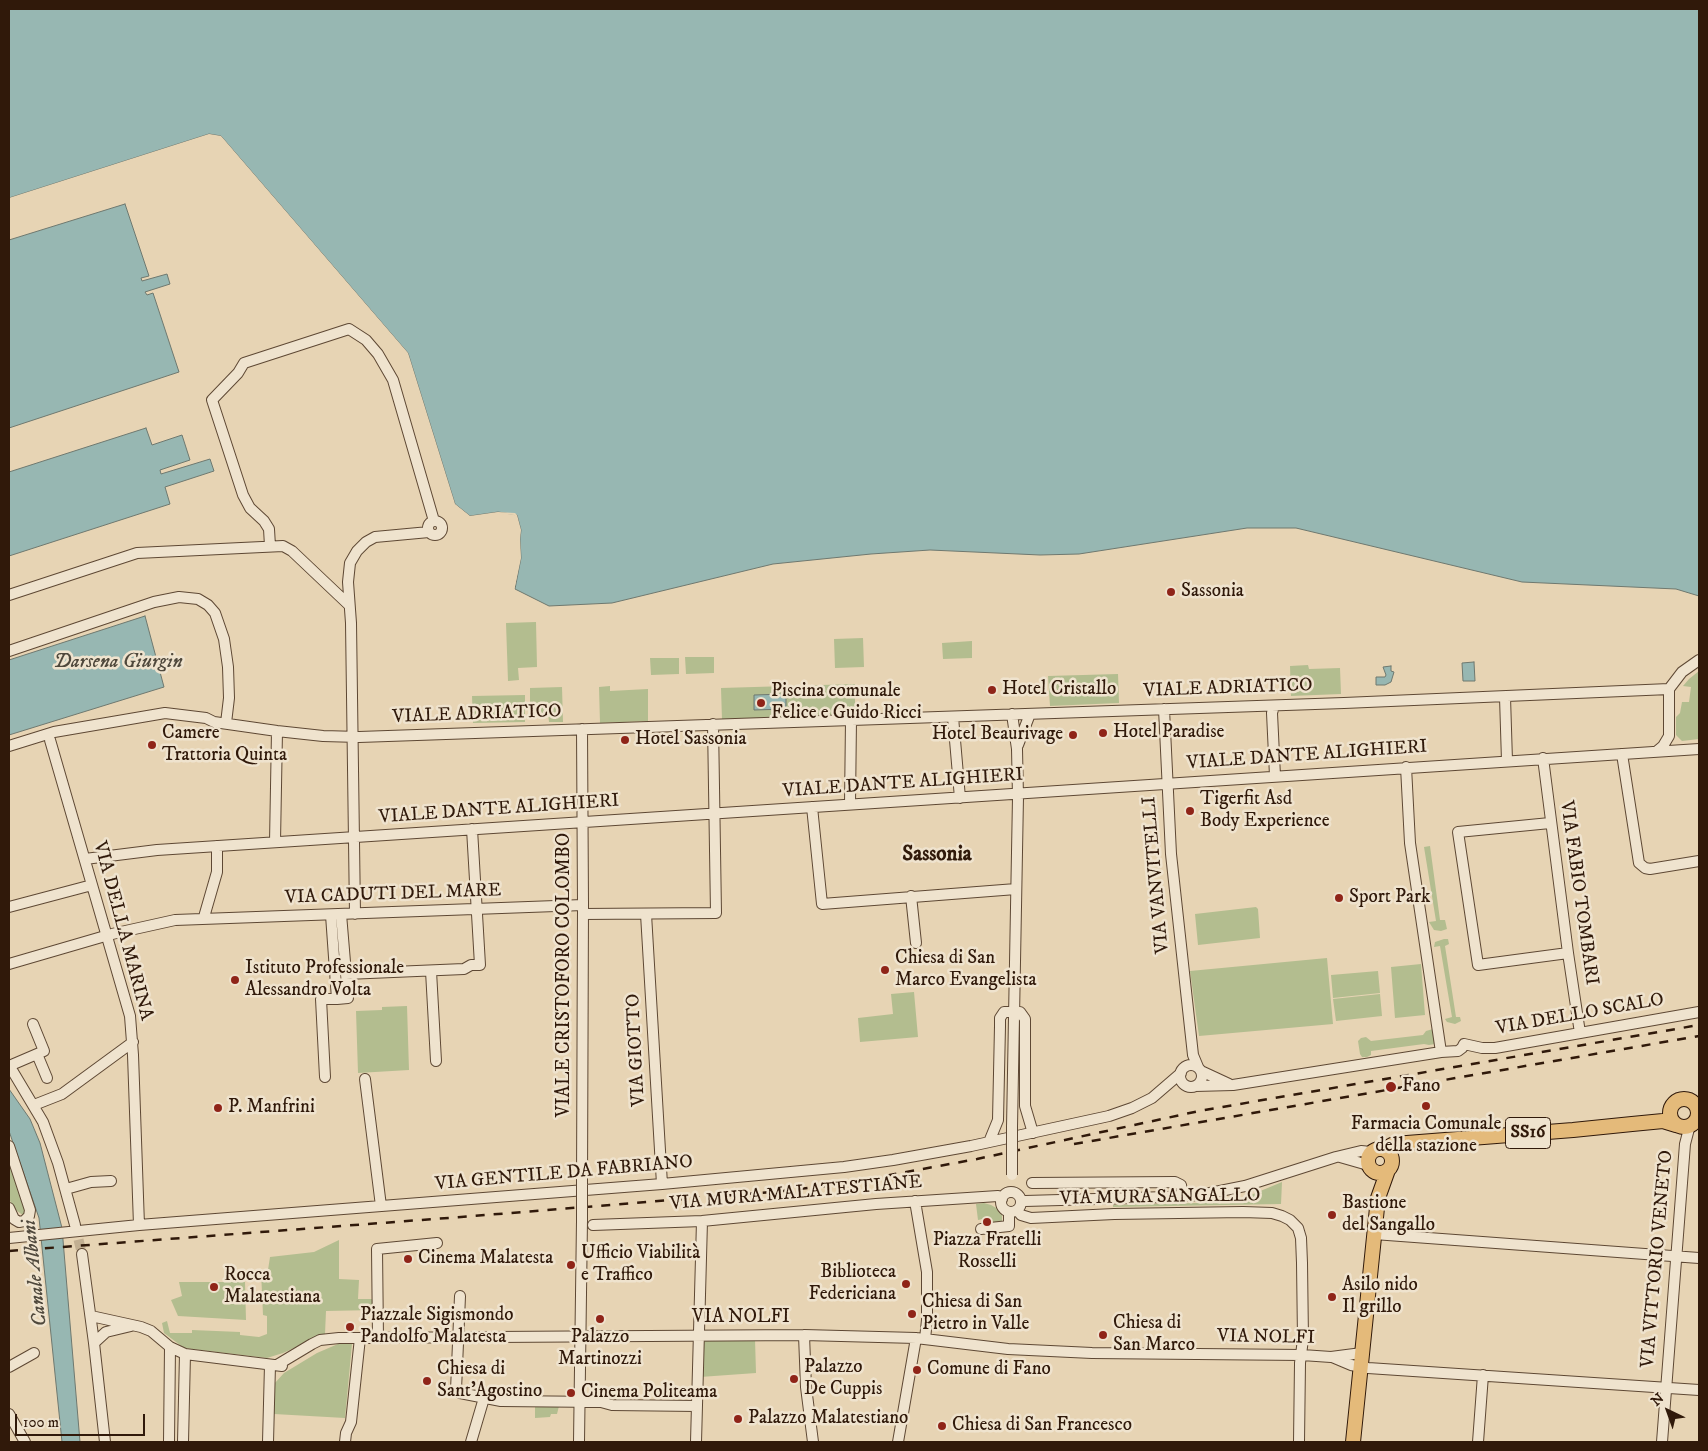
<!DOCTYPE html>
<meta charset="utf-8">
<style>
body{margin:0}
#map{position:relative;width:1708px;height:1451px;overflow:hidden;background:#e7d4b4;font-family:"IM FELL DW Pica",serif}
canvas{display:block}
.frame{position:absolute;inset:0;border:10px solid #30190a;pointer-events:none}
.north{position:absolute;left:1643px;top:1386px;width:50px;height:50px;-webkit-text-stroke:4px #efe3ce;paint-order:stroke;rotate:318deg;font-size:14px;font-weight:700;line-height:20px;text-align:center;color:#30190a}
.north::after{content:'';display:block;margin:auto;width:18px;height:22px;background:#30190a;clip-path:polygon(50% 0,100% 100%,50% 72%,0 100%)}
.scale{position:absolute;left:15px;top:1414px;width:130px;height:22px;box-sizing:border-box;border:2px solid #30190a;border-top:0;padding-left:6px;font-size:15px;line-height:18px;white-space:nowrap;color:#30190a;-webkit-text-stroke:4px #efe3ce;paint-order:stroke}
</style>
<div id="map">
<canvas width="1708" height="1451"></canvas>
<div class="frame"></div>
<div class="north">N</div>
<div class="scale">100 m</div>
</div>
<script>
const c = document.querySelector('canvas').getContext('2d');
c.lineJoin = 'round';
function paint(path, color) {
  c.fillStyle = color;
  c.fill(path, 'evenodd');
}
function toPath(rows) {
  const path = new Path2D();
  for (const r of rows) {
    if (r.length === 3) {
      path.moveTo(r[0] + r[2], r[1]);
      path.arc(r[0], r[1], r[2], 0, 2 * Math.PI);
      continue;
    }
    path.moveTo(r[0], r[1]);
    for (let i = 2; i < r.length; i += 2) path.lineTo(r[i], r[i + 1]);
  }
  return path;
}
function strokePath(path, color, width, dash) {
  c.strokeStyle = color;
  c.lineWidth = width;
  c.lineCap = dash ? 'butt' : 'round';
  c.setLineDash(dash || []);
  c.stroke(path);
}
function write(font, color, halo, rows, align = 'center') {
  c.font = font + ' "IM FELL DW Pica",serif';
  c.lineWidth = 5;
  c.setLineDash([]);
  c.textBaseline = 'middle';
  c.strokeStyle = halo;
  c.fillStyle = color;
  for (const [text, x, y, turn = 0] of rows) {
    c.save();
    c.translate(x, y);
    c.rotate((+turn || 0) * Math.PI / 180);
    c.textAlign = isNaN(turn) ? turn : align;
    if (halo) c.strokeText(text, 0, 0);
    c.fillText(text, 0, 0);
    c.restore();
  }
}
paint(toPath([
 [536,622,537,667,518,668,519,680,508,681,506,623],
 [863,638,864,667,835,668,834,639],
 [972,641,972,658,943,659,942,643],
 [685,657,714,657,714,673,686,674],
 [650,658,679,658,679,674,651,675],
 [1308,665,1309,669,1340,668,1341,694,1291,696,1290,666],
 [1699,671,1699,739,1682,741,1676,735,1676,717,1680,713,1682,702,1689,702,1691,687,1683,686,1689,679],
 [1118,674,1119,703,1050,706,1048,676],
 [855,684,855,716,722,720,721,688],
 [610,686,610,691,648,689,648,721,600,723,599,687],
 [562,687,563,722,549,722,548,713,530,713,530,688],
 [525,695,525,722,473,723,472,696],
 [1430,846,1440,920,1445,920,1447,929,1441,931,1434,930,1429,922,1436,921,1424,847],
 [1256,907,1258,909,1260,938,1198,945,1195,914],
 [1444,939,1448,939,1449,944,1445,946,1456,1017,1460,1017,1461,1021,1455,1024,1447,1022,1445,1019,1452,1017,1440,946,1434,947,1435,942],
 [1327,958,1333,1024,1199,1036,1190,971],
 [1421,964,1425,1015,1395,1018,1391,967],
 [1378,971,1380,993,1333,998,1331,975],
 [914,992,918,1037,860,1042,858,1018,893,1014,891,994],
 [1380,994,1382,1016,1336,1021,1333,999],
 [407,1006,409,1070,358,1073,356,1011,382,1010,382,1007],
 [1433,1029,1435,1044,1429,1045,1424,1044,1371,1051,1371,1055,1367,1057,1362,1057,1360,1054,1358,1041,1361,1038,1366,1037,1371,1041,1423,1035,1426,1031],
 [9,1156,25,1208,24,1216,13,1208,9,1198],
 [1282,1182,1281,1204,1113,1207,1113,1205,1197,1203,1229,1200,1246,1197],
 [984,1203,991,1205,998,1209,1002,1215,1002,1222,987,1223,983,1219,978,1220,976,1204],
 [339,1240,339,1279,359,1280,358,1299,374,1299,375,1310,326,1311,325,1334,283,1353,267,1358,184,1348,164,1333,162,1323,167,1321,170,1333,192,1333,192,1330,240,1332,240,1335,259,1337,267,1334,267,1316,263,1315,261,1271,268,1270,270,1257,314,1252],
 [179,1282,245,1282,246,1320,178,1316,171,1300,182,1296],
 [701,1339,755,1339,756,1373,700,1377],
 [338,1344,352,1344,345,1418,274,1414,274,1384,284,1373,317,1353],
 [535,1405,559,1406,557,1414,551,1414,550,1417,535,1418]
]), '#b3bd8f');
const water = toPath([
 [9,9,1699,9,1699,596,1676,589,1522,582,1296,528,1247,528,1079,554,1040,555,930,550,871,554,773,564,612,603,549,606,515,589,521,558,520,539,521,530,517,515,498,512,470,516,455,504,408,353,221,136,209,134,9,198,9,9],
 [125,204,149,276,141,278,142,281,167,274,170,284,145,292,147,295,153,293,179,372,9,428,9,240,125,204],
 [146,428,152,445,182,435,190,460,160,470,161,474,210,459,214,471,165,487,170,504,9,556,9,472,146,428],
 [145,616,164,687,9,735,9,660,145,616],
 [1474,662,1475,681,1463,681,1462,663,1474,662],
 [1391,666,1391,671,1394,672,1391,682,1385,685,1376,685,1376,677,1385,677,1386,675,1383,667,1391,666],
 [786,694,786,709,754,710,754,695,786,694],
 [9,1089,30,1119,40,1143,62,1228,80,1442,62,1442,39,1218,9,1131,9,1089]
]);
paint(water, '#97b7b2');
strokePath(water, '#6e786f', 1);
paint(toPath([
 [209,134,221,136,408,353,455,504,470,516,498,512,515,513,517,515,521,530,520,539,521,558,514,591,513,589,519,558,517,539,519,530,515,516,514,515,498,514,470,519,453,506,406,354,220,139,209,137,9,200,9,198]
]), '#e7d4b4');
strokePath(toPath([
 [75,1225,82,1254]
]), '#c2af92', 10, [10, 5]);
const minor = toPath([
 [435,528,7],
 [270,546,269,529,264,521,250,508,243,495,212,400,238,373,244,363,349,329,366,340,378,354,393,380,434,521],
 [9,595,137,553,283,546,292,551,349,605],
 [9,651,154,602,179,597,198,599,208,605,215,613,224,639,228,667,229,698,226,723],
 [1669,689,1682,672,1699,660],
 [1505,697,1507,761],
 [1274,706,1272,713,1275,776],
 [1164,709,1171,854,1193,1055,1198,1067],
 [1012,714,1017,749,1018,797,1012,1127],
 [953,717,960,798],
 [582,729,583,905,582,1185],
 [50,740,130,1016,133,1055,139,1225],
 [1018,745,1030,714],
 [9,746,54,732,165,713,206,718,214,722,277,731,323,736,359,737,1344,703,1669,689],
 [1657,751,1663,746,1669,736,1669,689],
 [1622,754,1639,863,1645,868,1650,869,1699,861],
 [1543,758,1568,953,1580,1033],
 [1406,767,1410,843,1441,1052],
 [850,804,851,720],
 [812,807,822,904,1016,889],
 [1550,823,1458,832,1478,965,1568,953],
 [275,842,277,731],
 [85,859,157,850,1699,749],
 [911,896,916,943],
 [9,907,92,885],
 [355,914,351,623,348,582,350,563,357,551,366,542,375,537,429,532],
 [583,914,716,913,713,724],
 [646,914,662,1184],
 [331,915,337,999,348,998,341,914],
 [204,917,217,872,217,846],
 [9,964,112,934,175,920,583,905],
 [431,971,436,1061],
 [346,974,464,969,471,965,480,965,472,829],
 [37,1054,47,1078],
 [9,1065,43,1122,58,1163,75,1225],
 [1191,1076,11],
 [9,1066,44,1051,33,1024],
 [1201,1071,1229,1084],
 [325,1077,321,999,337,999],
 [365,1079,381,1206],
 [1195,1086,1233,1085,1441,1052,1458,1051,1462,1048,1464,1044,1482,1048,1495,1048,1699,1012],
 [34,1105,62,1094,133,1042],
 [989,1142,998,1120,1000,1026,1000,1018,1004,1012,1020,1012,1025,1019,1025,1106,1033,1133],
 [9,1146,30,1210,29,1216,24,1221,19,1222,14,1219,9,1208],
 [1340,1157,1368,1165],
 [1032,1183,1175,1182,1181,1185,1183,1196],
 [66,1189,91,1182,111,1181],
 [1011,1202,10],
 [915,1201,927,1272,927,1320,925,1339],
 [1021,1202,1025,1201,1167,1197,1200,1195,1245,1186,1336,1157,1361,1151,1371,1152],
 [1017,1210,1021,1215,1031,1218,1114,1214,1243,1212,1272,1213,1282,1216,1290,1220,1298,1228,1301,1238,1302,1263,1303,1339,1300,1363,1299,1442],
 [593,1225,702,1221,876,1204,998,1196,1002,1199],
 [981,1229,1009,1226,1009,1212],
 [1374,1234,1699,1258],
 [9,1238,139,1225,662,1184,844,1167,893,1160,971,1146,1109,1116,1132,1108,1152,1098,1181,1073],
 [82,1254,94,1343,105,1442],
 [460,1296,456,1390,460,1393,501,1401,601,1402,612,1405,697,1406],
 [91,1316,141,1327,151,1331,170,1347,185,1354,282,1366],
 [804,1335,806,1387,813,1442],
 [378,1338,377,1249,437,1243],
 [94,1343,106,1332,131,1326],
 [1332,1357,1351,1365,1368,1368,1699,1390],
 [277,1365,312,1344,320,1340,339,1338,804,1335,916,1338,1008,1349,1092,1353,1302,1355,1331,1357,1362,1353],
 [9,1367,34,1353],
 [9,1414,25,1442],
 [169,1442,170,1347],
 [183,1442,185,1354],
 [268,1442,270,1365],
 [345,1442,346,1433,351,1422,360,1338],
 [471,1442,484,1398],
 [579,1442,582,1220],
 [696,1442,702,1221],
 [898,1442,916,1338],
 [1478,1442,1483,1375],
 [1662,1442,1685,1144,1690,1125]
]);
const major = toPath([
 [1684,1113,14],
 [1380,1161,12],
 [1385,1149,1392,1145,1407,1143,1573,1130,1632,1124,1663,1121,1676,1125],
 [1353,1442,1378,1198,1388,1170]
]);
strokePath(minor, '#5e4834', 12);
strokePath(major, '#30190a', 16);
strokePath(minor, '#efe3ce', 10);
strokePath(major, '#e4ba7a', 14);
strokePath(toPath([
 [1074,1144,1699,1036],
 [9,1251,461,1217,783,1191,841,1184,977,1159,1199,1111,1699,1025]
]), '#30190a', 2.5, [9, 9]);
const minorBridge = toPath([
 [1012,1175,1012,1127],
 [582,1220,582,1185]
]);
strokePath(minorBridge, '#5e4834', 12, []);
strokePath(minorBridge, '#efe3ce', 10);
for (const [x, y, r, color] of [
 [1171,592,5,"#8f2418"],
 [992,690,5,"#8f2418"],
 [761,703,5,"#8f2418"],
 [1103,733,5,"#8f2418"],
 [1073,735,5,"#8f2418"],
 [625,740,5,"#8f2418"],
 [152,745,5,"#8f2418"],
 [1190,811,5,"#8f2418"],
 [1339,898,5,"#8f2418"],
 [885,970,5,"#8f2418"],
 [235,980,5,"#8f2418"],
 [1391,1087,6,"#8f2418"],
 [1426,1106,5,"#8f2418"],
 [218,1108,5,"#8f2418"],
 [1332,1215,5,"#8f2418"],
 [987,1222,5,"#8f2418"],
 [408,1259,5,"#8f2418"],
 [571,1265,5,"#8f2418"],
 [906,1284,5,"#8f2418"],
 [214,1287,5,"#8f2418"],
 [1332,1297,5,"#8f2418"],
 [912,1314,5,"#8f2418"],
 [600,1319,5,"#8f2418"],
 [350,1327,5,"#8f2418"],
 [1103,1335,5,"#8f2418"],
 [917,1370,5,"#8f2418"],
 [794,1379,5,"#8f2418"],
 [427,1381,5,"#8f2418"],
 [571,1393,5,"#8f2418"],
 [738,1419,5,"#8f2418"],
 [942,1426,5,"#8f2418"]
]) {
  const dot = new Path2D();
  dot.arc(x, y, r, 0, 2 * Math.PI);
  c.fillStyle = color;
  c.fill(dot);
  strokePath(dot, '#efe3ce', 2);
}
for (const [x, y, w] of [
 [1528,1133,45]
]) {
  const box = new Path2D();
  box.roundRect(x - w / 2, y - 15.5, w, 31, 4);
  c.fillStyle = '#efe3ce';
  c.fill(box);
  strokePath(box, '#30190a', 1);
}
write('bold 18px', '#30190a', null, [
 ["SS16",1528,1133]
]);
write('19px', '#30190a', '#efe3ce', [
 ["Sassonia",1181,592],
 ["Hotel Cristallo",1002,690],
 ["Piscina comunale",771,692],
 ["Felice e Guido Ricci",771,714],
 ["Hotel Paradise",1113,733],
 ["Camere",162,734],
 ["Trattoria Quinta",162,756],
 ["Hotel Beaurivage",1063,735,"right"],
 ["Hotel Sassonia",635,740],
 ["Tigerfit Asd",1200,800],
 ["Body Experience",1200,822],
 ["Sport Park",1349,898],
 ["Chiesa di San",895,959],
 ["Marco Evangelista",895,981],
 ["Istituto Professionale",245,969],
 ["Alessandro Volta",245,991],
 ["Fano",1402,1087],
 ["P. Manfrini",228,1108],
 ["Farmacia Comunale",1426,1125,"center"],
 ["della stazione",1426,1147,"center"],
 ["Bastione",1342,1204],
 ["del Sangallo",1342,1226],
 ["Piazza Fratelli",987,1241,"center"],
 ["Rosselli",987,1263,"center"],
 ["Ufficio Viabilità",581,1254],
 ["e Traffico",581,1276],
 ["Cinema Malatesta",418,1259],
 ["Biblioteca",896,1273,"right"],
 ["Federiciana",896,1295,"right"],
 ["Rocca",224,1276],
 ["Malatestiana",224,1298],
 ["Asilo nido",1342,1286],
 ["Il grillo",1342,1308],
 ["Chiesa di San",922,1303],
 ["Pietro in Valle",922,1325],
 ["Piazzale Sigismondo",360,1316],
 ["Pandolfo Malatesta",360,1338],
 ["Chiesa di",1113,1324],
 ["San Marco",1113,1346],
 ["Palazzo",600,1338,"center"],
 ["Martinozzi",600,1360,"center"],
 ["Palazzo",804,1368],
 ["De Cuppis",804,1390],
 ["Chiesa di",437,1370],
 ["Sant'Agostino",437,1392],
 ["Comune di Fano",927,1370],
 ["Cinema Politeama",581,1393],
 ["Palazzo Malatestiano",748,1419],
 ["Chiesa di San Francesco",952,1426]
], 'left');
write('19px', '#30190a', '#efe3ce', [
 ["VIALE ADRIATICO",1228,689,-2],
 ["VIALE ADRIATICO",477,715,-2],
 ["VIALE DANTE ALIGHIERI",1307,756,-4],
 ["VIALE DANTE ALIGHIERI",903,784,-4],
 ["VIALE DANTE ALIGHIERI",499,810,-4],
 ["VIA VANVITELLI",1157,875,-95],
 ["VIA FABIO TOMBARI",1578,893,82],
 ["VIA CADUTI DEL MARE",393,895,-2],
 ["VIA DELLA MARINA",122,931,75],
 ["VIALE CRISTOFORO COLOMBO",565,975,-90],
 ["VIA DELLO SCALO",1580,1015,-10],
 ["VIA GIOTTO",637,1050,-93],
 ["VIA GENTILE DA FABRIANO",564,1174,-5],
 ["VIA MURA MALATESTIANE",796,1194,-5],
 ["VIA MURA SANGALLO",1160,1198,-1],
 ["VIA VITTORIO VENETO",1658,1259,-85],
 ["VIA NOLFI",741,1318],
 ["VIA NOLFI",1266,1338,1]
]);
write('italic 20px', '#4f483c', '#efe3ce', [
 ["Darsena Giurgin",118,663],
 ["Canale Albani",36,1273,-96]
]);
write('bold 21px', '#30190a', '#efe3ce', [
 ["Sassonia",937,856]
]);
</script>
